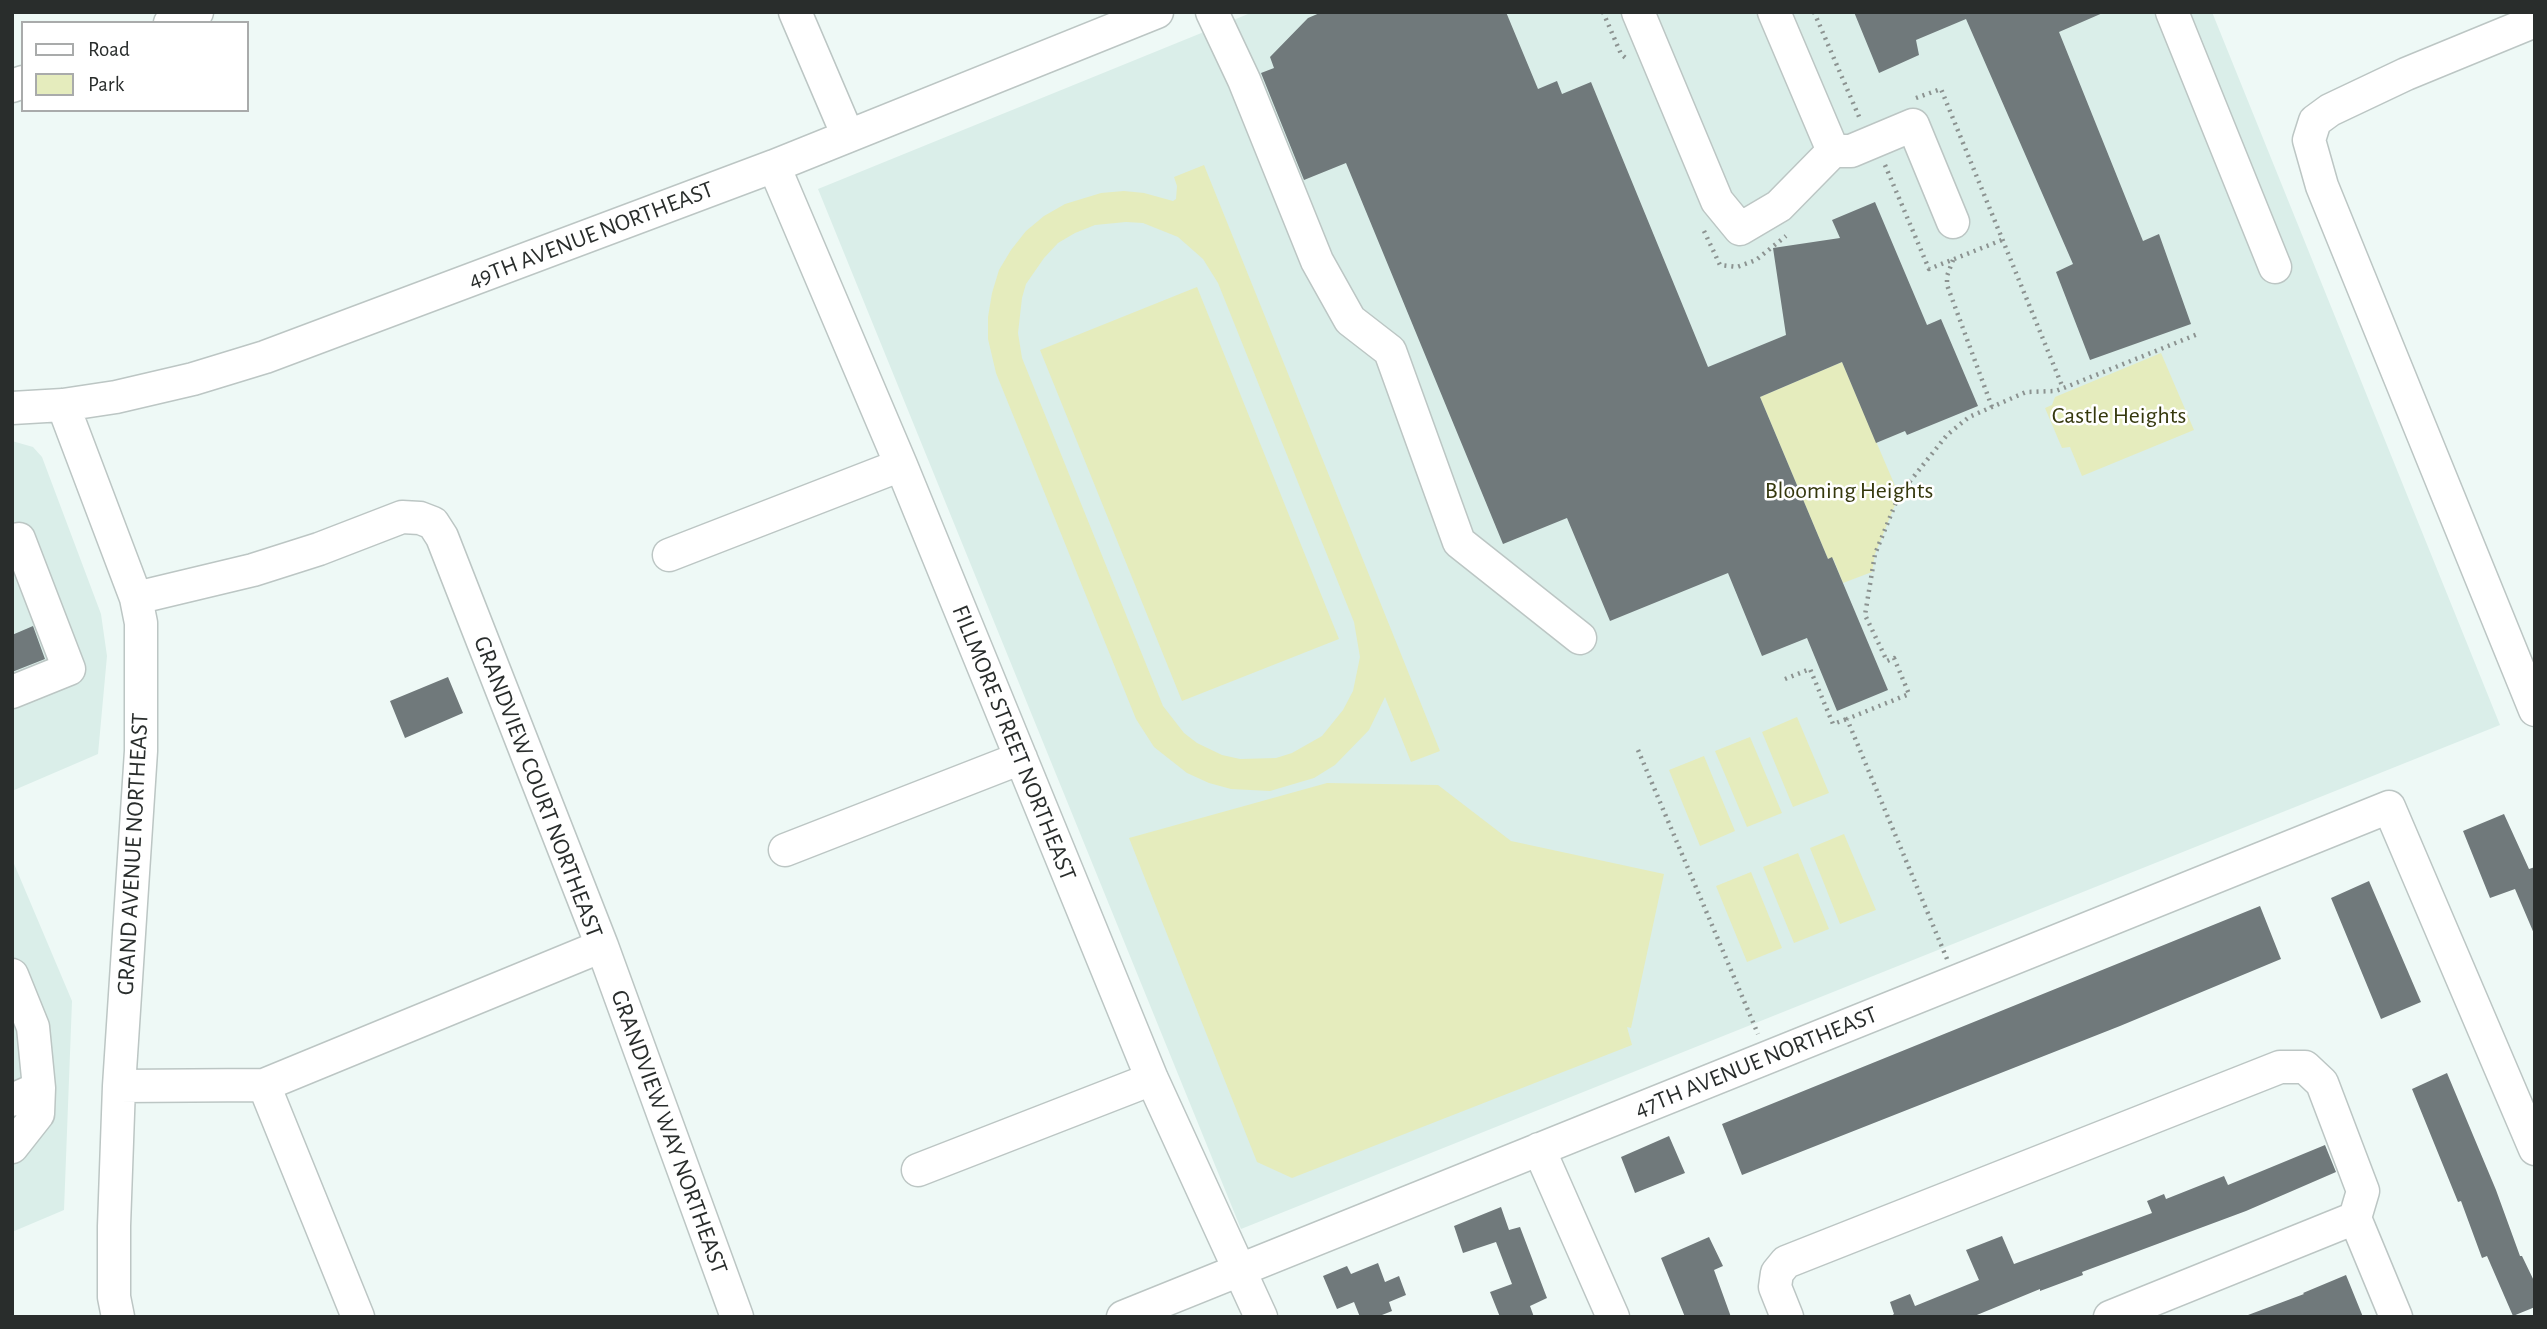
<!DOCTYPE html>
<style>
body{margin:0}
#map{position:relative;width:2547px;height:1329px;overflow:hidden;background:#eef9f6;font-family:"Alegreya Sans",sans-serif}
canvas{display:block}
.frame{position:absolute;inset:0;border:14px solid #292d2c;pointer-events:none}
.legend{position:absolute;left:21px;top:21px;width:228px;height:91px;box-sizing:border-box;background:#fff;border:2px solid #a9abab;margin:0;padding:9px 12px;list-style:none;font-size:21px;color:#292d2c}
.legend li{display:flex;align-items:center;gap:14px;height:35px}
.legend b{width:35px;border:2px solid #a9abab}
</style>
<div id="map">
<canvas width="2547" height="1329"></canvas>
<div class="frame"></div>
<ul class="legend">
<li><b style="height:9px;background:#fff"></b>Road</li>
<li><b style="height:19px;background:#e5ecbd"></b>Park</li>
</ul>
</div>
<script>
const c = document.querySelector('canvas').getContext('2d');
c.lineJoin = 'round';
function paint(path, color) {
  c.fillStyle = color;
  c.fill(path, 'evenodd');
}
function toPath(rows) {
  const path = new Path2D();
  for (const r of rows) {
    path.moveTo(r[0], r[1]);
    for (let i = 2; i < r.length; i += 2) path.lineTo(r[i], r[i + 1]);
  }
  return path;
}
function strokePath(path, color, width, dash) {
  c.strokeStyle = color;
  c.lineWidth = width;
  c.lineCap = dash ? 'butt' : 'round';
  c.setLineDash(dash || []);
  c.stroke(path);
}
function write(font, color, halo, rows, align = 'center') {
  c.font = font + ' "Alegreya Sans",sans-serif';
  c.lineWidth = 5;
  c.setLineDash([]);
  c.textBaseline = 'middle';
  c.strokeStyle = halo;
  c.fillStyle = color;
  for (const [text, x, y, turn = 0] of rows) {
    c.save();
    c.translate(x, y);
    c.rotate((+turn || 0) * Math.PI / 180);
    c.textAlign = isNaN(turn) ? turn : align;
    if (halo) c.strokeText(text, 0, 0);
    c.fillText(text, 0, 0);
    c.restore();
  }
}
paint(toPath([
 [1253,12,2212,12,2500,725,1241,1229,818,189],
 [12,441,33,447,42,457,101,614,107,656,98,754,12,791],
 [12,859,72,1001,64,1210,12,1232]
]), '#daeee9');
paint(toPath([
 [1204,165,1440,751,1411,762,1385,697,1369,730,1335,765,1314,778,1270,791,1231,789,1209,783,1187,773,1154,747,1136,719,996,373,988,339,988,317,992,293,999,270,1011,250,1026,231,1044,216,1065,204,1101,193,1124,191,1144,193,1173,201,1176,199,1177,186,1174,177],
 [1126,222,1143,223,1178,237,1203,259,1218,283,1354,622,1360,657,1353,691,1343,710,1322,736,1292,753,1276,758,1240,759,1222,755,1197,743,1184,733,1163,706,1022,358,1018,333,1022,298,1026,284,1044,258,1058,243,1075,233,1095,225],
 [1197,287,1339,639,1182,701,1040,350],
 [2161,353,2194,430,2082,476,2070,447,2062,448,2045,408,2052,405,2055,397],
 [1842,362,1899,495,1875,554,1872,572,1843,583,1833,558,1828,559,1760,397],
 [1797,717,1829,793,1793,807,1762,732],
 [1750,737,1782,813,1747,827,1715,751],
 [1704,756,1735,831,1700,846,1669,770],
 [1327,783,1438,785,1511,841,1664,874,1631,1028,1627,1027,1632,1045,1292,1178,1257,1162,1129,838],
 [1844,834,1876,910,1840,924,1810,848],
 [1798,853,1829,929,1794,943,1763,867],
 [1751,872,1782,948,1747,962,1716,886]
]), '#e5ecbd');
paint(toPath([
 [1322,12,1506,12,1538,89,1557,81,1562,94,1591,82,1708,367,1786,335,1773,248,1840,238,1832,220,1875,202,1927,325,1941,319,1978,406,1907,435,1905,431,1876,443,1842,362,1760,397,1828,559,1832,557,1888,690,1837,711,1807,638,1762,656,1728,573,1610,621,1567,518,1503,544,1346,163,1304,180,1261,73,1274,68,1270,57,1308,18],
 [1854,12,2105,12,2059,32,2143,241,2159,234,2191,324,2090,360,2056,272,2073,264,1966,19,1916,40,1919,55,1879,73],
 [33,626,45,659,12,672,12,635],
 [448,677,463,713,405,738,390,701],
 [2504,814,2529,869,2535,867,2535,936,2515,889,2490,898,2463,831],
 [2369,881,2421,1002,2381,1019,2331,898],
 [2260,906,2281,959,2120,1026,1742,1175,1722,1124],
 [2447,1073,2496,1190,2520,1256,2522,1256,2535,1283,2535,1307,2513,1316,2487,1256,2482,1258,2461,1201,2458,1202,2412,1089],
 [1669,1136,1685,1173,1635,1193,1621,1157],
 [2325,1145,2336,1172,2246,1211,2082,1272,2083,1275,2040,1291,2040,1289,1972,1317,1890,1317,1894,1314,1890,1302,1910,1294,1915,1306,1979,1280,1966,1250,2002,1236,2014,1264,2152,1213,2147,1201,2164,1194,2166,1199,2224,1176,2228,1185],
 [1501,1207,1509,1230,1520,1227,1547,1298,1530,1306,1534,1317,1500,1317,1490,1292,1512,1284,1496,1242,1463,1253,1454,1226],
 [1709,1237,1723,1266,1714,1270,1731,1317,1685,1317,1661,1258],
 [1378,1263,1385,1282,1399,1276,1406,1295,1389,1302,1392,1311,1377,1317,1360,1317,1354,1302,1337,1309,1323,1276,1347,1266,1351,1274],
 [2346,1275,2363,1317,2249,1317,2248,1315,2304,1294,2303,1293]
]), '#70797b');
const minor = toPath([
 [795,12,848,136],
 [1212,12,1244,80,1317,261,1350,320,1390,351,1459,542,1580,638],
 [1638,12,1717,201,1740,229,1779,206,1833,151,1774,12],
 [2172,12,2275,267],
 [2535,21,2406,74,2330,110,2315,121,2309,140,2322,186,2535,710],
 [170,23,197,12],
 [12,86,23,82],
 [1833,151,1851,151,1913,125,1953,222],
 [774,166,901,465,1152,1079,1261,1317],
 [63,405,136,598,141,623,141,751,119,1086,114,1226,114,1297,118,1317],
 [12,408,63,405,116,397,193,379,265,357,774,166,1157,12],
 [12,541,19,539,69,669,12,692],
 [669,555,901,465],
 [136,598,253,570,319,549,402,517,420,518,433,523,442,537,602,946,737,1317],
 [785,850,1021,758],
 [12,975,33,1027,39,1088,38,1114,12,1147],
 [264,1085,358,1317],
 [119,1086,264,1085,602,946],
 [12,1100,39,1088],
 [1539,1149,1613,1317],
 [918,1170,1152,1079],
 [2355,1218,2396,1317],
 [1123,1317,2389,807,2535,1149],
 [1787,1317,1775,1287,1777,1273,1786,1262,2280,1067,2305,1067,2322,1083,2363,1191,2355,1218],
 [2110,1317,2355,1218]
]);
strokePath(minor, '#bcc6c4', 35);
strokePath(toPath([
 [1603,12,1621,54,1628,60],
 [1814,12,1860,119,1862,118],
 [1916,98,1941,89,2063,388],
 [1885,165,1929,269,2002,240],
 [1704,231,1720,265,1737,267,1756,260,1786,236],
 [1953,260,1947,276,1947,285,1992,407],
 [1785,679,1810,669,1833,724,1847,719],
 [1638,750,1758,1034],
 [1947,959,1847,719,1909,694,1894,658,1887,661,1865,615,1875,554,1899,495,1947,435,1969,417,2026,392,2056,391,2198,334]
]), '#8c9391', 4.5, [2, 5]);
strokePath(minor, '#fff', 32);
write('24px', '#292d2c', '#fff', [
 ["49TH AVENUE NORTHEAST",591,235,-21],
 ["FILLMORE STREET NORTHEAST",1014,743,68],
 ["GRANDVIEW COURT NORTHEAST",538,787,69],
 ["GRAND AVENUE NORTHEAST",133,854,-87],
 ["47TH AVENUE NORTHEAST",1756,1062,-22],
 ["GRANDVIEW WAY NORTHEAST",669,1132,70]
]);
write('24px', '#35380d', '#fff', [
 ["Castle Heights",2119,416],
 ["Blooming Heights",1849,491]
]);
</script>
